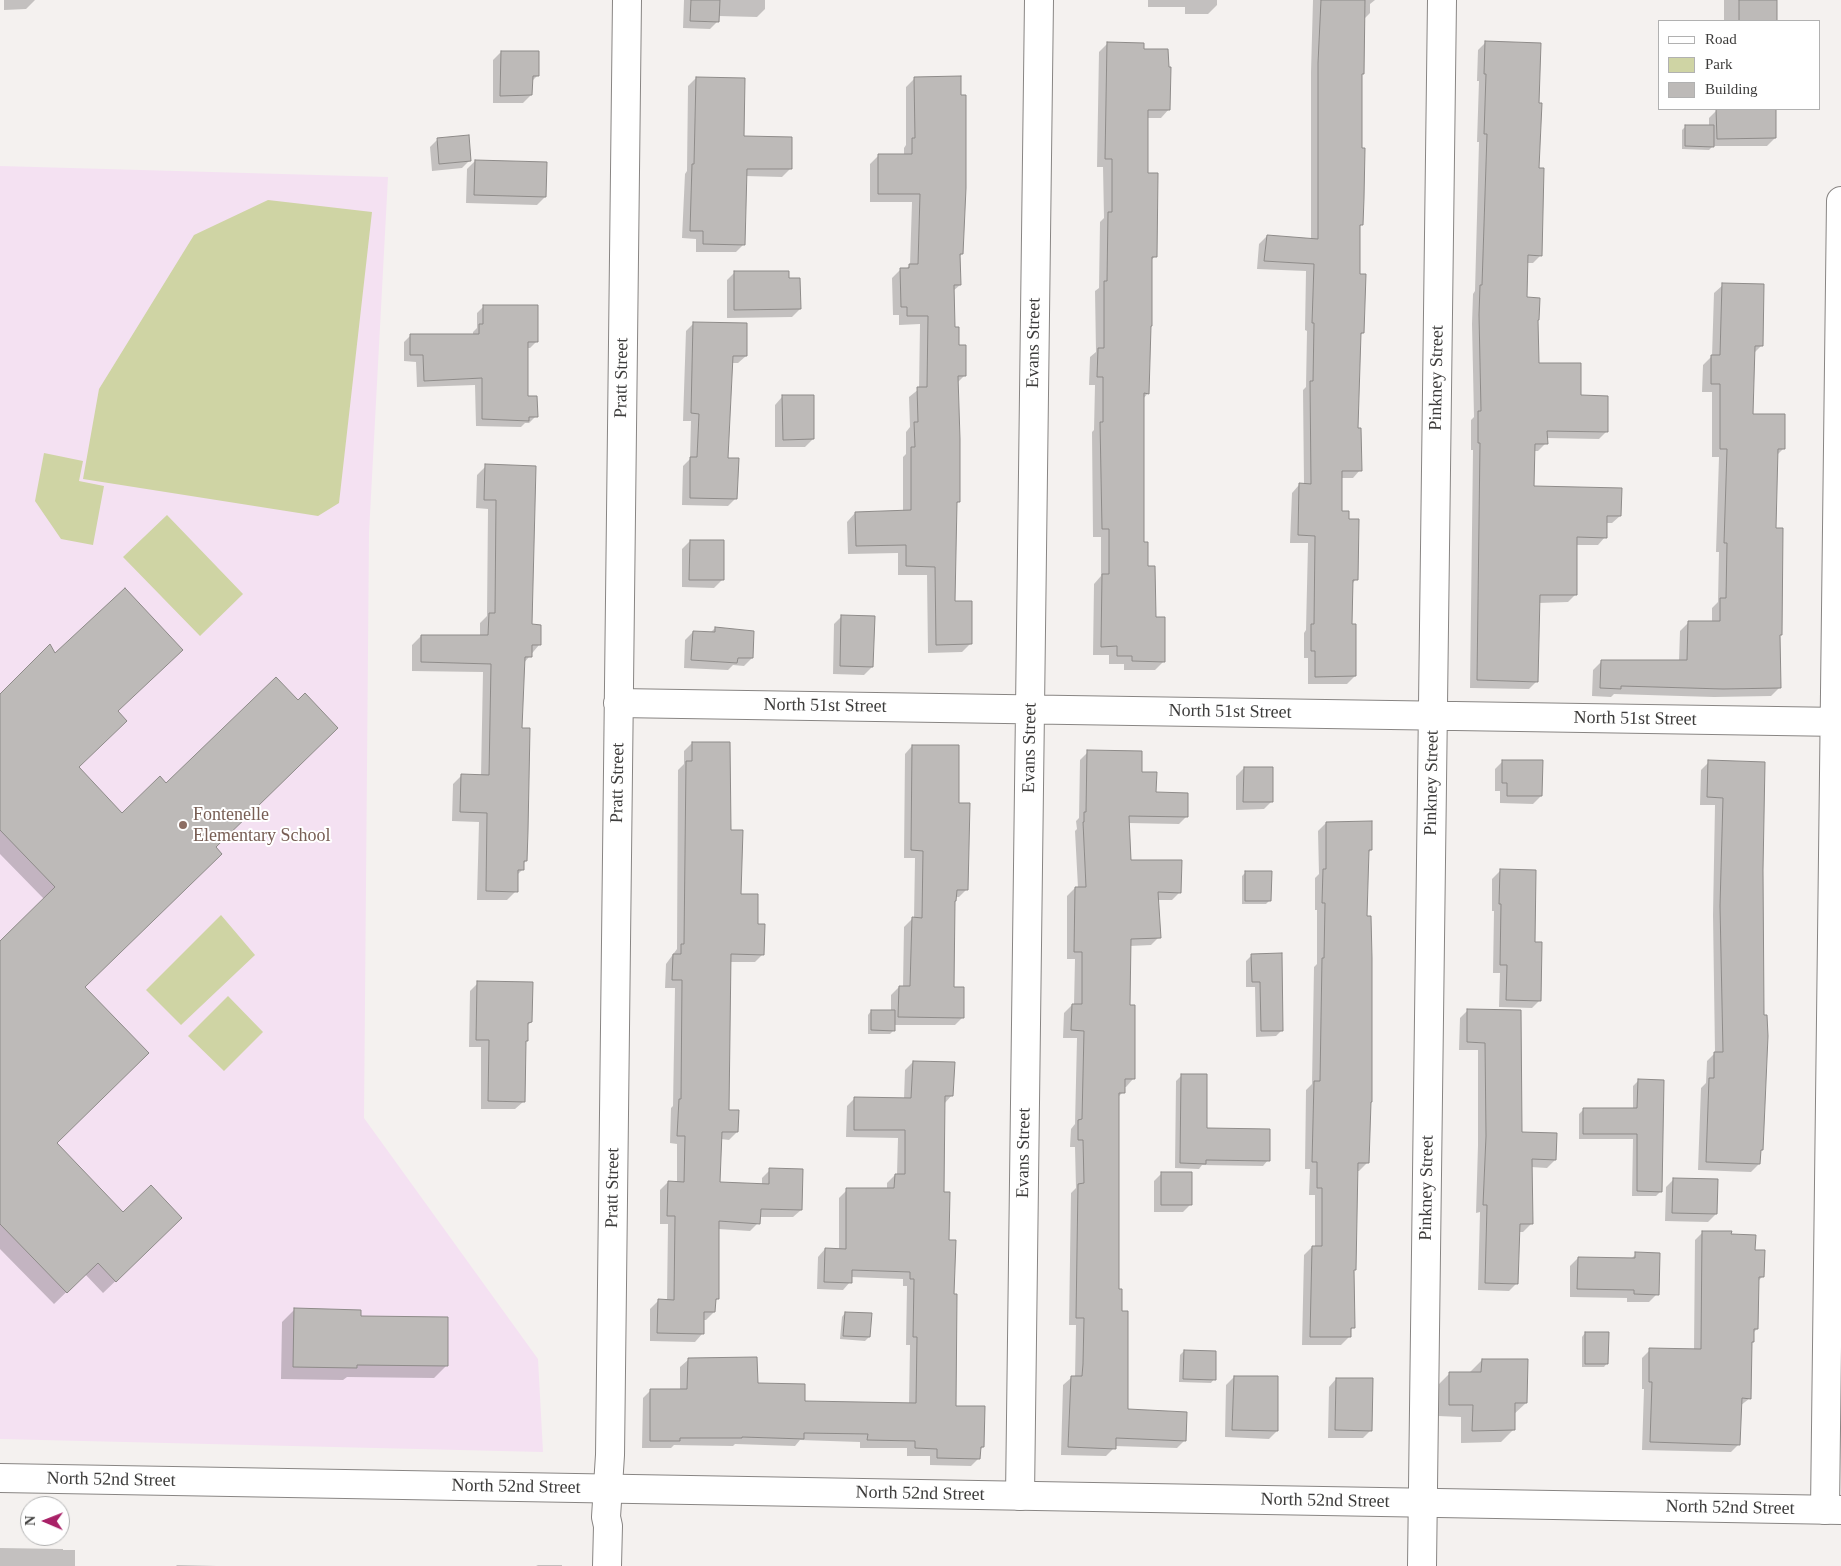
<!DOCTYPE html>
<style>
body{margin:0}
#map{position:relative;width:1841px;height:1566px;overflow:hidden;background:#f4f1ef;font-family:"Times New Roman",serif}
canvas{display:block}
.legend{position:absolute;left:1658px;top:20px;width:162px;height:90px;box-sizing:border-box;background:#fff;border:1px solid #b1b1b1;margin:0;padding:6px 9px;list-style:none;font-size:15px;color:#3d3c3b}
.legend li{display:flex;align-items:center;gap:10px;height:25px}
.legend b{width:25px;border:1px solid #b1b1b1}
.north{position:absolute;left:20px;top:1496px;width:50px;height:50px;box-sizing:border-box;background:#fff;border:1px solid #b1b1b1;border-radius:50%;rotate:271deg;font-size:14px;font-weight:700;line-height:20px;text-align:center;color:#3d3c3b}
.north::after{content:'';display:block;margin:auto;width:18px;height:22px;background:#a92167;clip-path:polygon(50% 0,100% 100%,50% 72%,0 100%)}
</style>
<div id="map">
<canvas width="1841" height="1566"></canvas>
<ul class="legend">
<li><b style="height:6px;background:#fff"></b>Road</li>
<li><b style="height:14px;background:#cfd4a4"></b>Park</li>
<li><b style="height:14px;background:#bdbab8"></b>Building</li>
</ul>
<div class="north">N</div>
</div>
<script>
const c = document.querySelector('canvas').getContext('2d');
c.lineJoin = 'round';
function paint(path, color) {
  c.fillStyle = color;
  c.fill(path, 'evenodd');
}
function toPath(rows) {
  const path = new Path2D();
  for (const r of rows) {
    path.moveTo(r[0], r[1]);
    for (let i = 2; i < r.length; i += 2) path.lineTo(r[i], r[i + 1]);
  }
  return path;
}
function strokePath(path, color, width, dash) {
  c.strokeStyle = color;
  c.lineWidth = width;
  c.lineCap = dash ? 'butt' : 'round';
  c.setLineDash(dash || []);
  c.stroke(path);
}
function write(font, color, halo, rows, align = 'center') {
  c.font = font + ' "Times New Roman",serif';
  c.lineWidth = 4;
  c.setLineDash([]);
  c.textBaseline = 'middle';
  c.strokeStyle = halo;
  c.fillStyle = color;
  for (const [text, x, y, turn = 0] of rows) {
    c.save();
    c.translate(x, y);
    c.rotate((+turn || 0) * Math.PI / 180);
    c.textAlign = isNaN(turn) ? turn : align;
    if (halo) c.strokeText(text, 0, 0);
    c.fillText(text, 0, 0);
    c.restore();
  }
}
paint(toPath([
 [0,166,388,177,369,533,364,1118,538,1359,543,1452,0,1439]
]), '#f4e1f2');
paint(toPath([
 [268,200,372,212,339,503,318,516,83,479,99,389,194,235],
 [44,453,83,461,79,481,104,486,93,545,61,539,35,501],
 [167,515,243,594,200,636,123,557],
 [221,915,255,955,181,1025,146,990],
 [228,996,263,1032,224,1071,188,1036]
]), '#cfd4a4');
paint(toPath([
 [4,0,35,0,26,9,4,10],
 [684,0,765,0,765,9,757,17,718,16,718,21,710,29,683,28],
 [1148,0,1217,0,1217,5,1208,14,1185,14,1185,7,1148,7],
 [1313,0,1375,0,1370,4,1370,13,1363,20,1360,75,1362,224,1359,227,1359,275,1363,333,1359,336,1357,429,1360,470,1353,478,1341,478,1340,512,1356,579,1352,584,1351,625,1355,676,1347,684,1308,684,1308,658,1304,658,1304,633,1306,630,1308,543,1290,543,1292,493,1299,485,1304,485,1303,390,1306,387,1307,331,1305,330,1306,271,1257,269,1259,244,1267,236,1311,240,1311,72],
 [1724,0,1776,0,1776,21,1724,21],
 [1485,43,1537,169,1541,255,1533,263,1527,263,1526,299,1537,321,1538,364,1580,397,1607,431,1599,439,1546,438,1546,443,1538,451,1533,451,1532,488,1620,516,1612,523,1606,523,1605,537,1598,545,1576,545,1576,594,1568,602,1538,603,1537,681,1529,689,1470,688,1473,450,1471,450,1471,420,1474,417,1472,324,1473,294,1475,291,1479,142,1477,142,1479,81,1477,81,1478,50],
 [1107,44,1143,50,1169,109,1161,118,1146,118,1147,174,1155,256,1150,262,1148,393,1143,399,1143,543,1154,618,1164,661,1155,670,1124,670,1124,664,1109,664,1109,655,1093,655,1094,584,1101,576,1101,537,1093,537,1092,432,1094,430,1095,385,1089,385,1090,357,1096,352,1095,291,1099,288,1100,222,1104,218,1103,167,1097,167,1099,52],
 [501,52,537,76,531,82,531,95,523,103,493,103,493,60],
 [696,78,742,137,790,169,782,177,745,176,744,244,736,252,696,252,696,239,682,238,685,174,687,171,688,86],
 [915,78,962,254,959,257,960,285,953,291,954,328,964,376,957,383,959,501,956,504,954,603,971,643,962,652,928,653,927,575,898,575,898,553,848,554,847,522,855,513,903,511,903,457,906,454,906,432,910,427,909,397,919,389,920,324,899,325,899,315,893,315,892,278,901,269,906,269,910,265,912,202,870,202,870,164,879,155,904,155,904,148,906,145,906,87],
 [1726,109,1775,109,1775,138,1767,146,1713,146,1709,150,1682,149,1682,130,1686,126,1709,126,1709,118,1717,110],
 [438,139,470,160,462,168,432,171,430,147],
 [475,161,545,197,537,205,466,203,467,169],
 [734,273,800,309,792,317,727,318,727,280],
 [1723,285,1761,346,1754,353,1752,415,1783,449,1777,455,1774,529,1781,634,1779,636,1780,687,1771,696,1714,697,1614,694,1611,697,1592,696,1593,670,1602,661,1679,661,1680,631,1689,622,1712,622,1712,608,1718,602,1719,552,1716,552,1719,457,1712,457,1712,392,1702,392,1703,365,1712,356,1714,293],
 [484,306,537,341,530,348,527,348,526,397,536,416,529,423,525,423,521,427,476,426,475,385,417,387,416,362,404,361,404,342,411,335,473,335,473,332,477,328,477,313],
 [694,323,746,356,738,363,731,363,727,459,736,498,728,506,682,505,683,466,690,459,691,421,683,421,686,331],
 [782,397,813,439,805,447,775,447,775,405],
 [486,466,535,467,531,626,539,645,523,664,521,729,526,861,523,864,523,869,517,875,516,891,507,900,477,900,479,822,452,821,453,784,462,775,481,776,483,672,412,671,412,645,421,636,480,637,480,623,487,616,488,509,476,508,477,475],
 [690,541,722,580,714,588,682,587,682,549],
 [842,616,872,667,864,675,833,674,834,624],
 [715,628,752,658,744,666,733,665,728,670,684,668,685,640,693,632,710,633],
 [55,655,116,711,78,767,122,814,214,847,84,987,55,1143,123,1214,169,1230,103,1293,85,1274,54,1304,0,1249,0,942,44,899,0,854,0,695],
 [692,743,730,831,739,895,757,925,763,954,755,962,730,962,728,1111,737,1132,729,1140,721,1139,719,1184,762,1185,762,1178,770,1170,801,1210,793,1217,759,1217,758,1223,750,1231,718,1229,718,1298,714,1302,714,1312,706,1320,703,1320,702,1334,695,1342,650,1341,650,1309,658,1301,667,1301,668,1224,660,1224,660,1190,668,1182,677,1183,677,1144,670,1143,671,1108,673,1106,675,988,665,988,666,964,677,949,678,770,684,764,684,751],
 [912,746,958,805,967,889,959,897,955,897,954,902,952,988,963,1017,955,1025,894,1025,894,1030,890,1034,868,1034,868,1015,871,1011,891,1012,891,995,899,987,903,987,904,927,912,919,914,919,915,858,904,858,905,754],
 [1088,752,1141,773,1155,794,1187,816,1179,824,1128,823,1130,861,1180,892,1172,900,1157,900,1159,937,1151,945,1130,946,1129,1006,1133,1079,1126,1087,1123,1087,1123,1092,1118,1097,1118,1290,1127,1411,1185,1440,1177,1448,1114,1446,1114,1448,1106,1456,1061,1455,1063,1385,1071,1378,1075,1378,1076,1325,1069,1325,1071,1193,1076,1188,1075,1147,1070,1147,1071,1129,1075,1124,1077,1038,1063,1038,1064,1013,1072,1005,1074,1005,1075,959,1067,959,1067,896,1075,888,1078,888,1075,831,1077,829,1076,821,1079,818,1080,760],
 [1503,761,1541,796,1533,804,1500,803,1500,791,1495,791,1495,769],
 [1709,762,1762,870,1762,1150,1759,1152,1759,1164,1751,1172,1698,1170,1701,1088,1706,1083,1707,1061,1715,1053,1713,915,1715,805,1700,805,1701,770],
 [1244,768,1272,801,1264,809,1236,810,1236,776],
 [1326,823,1371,850,1367,854,1366,917,1367,1163,1359,1171,1357,1171,1355,1269,1353,1272,1353,1327,1350,1331,1349,1337,1341,1345,1302,1345,1304,1255,1312,1247,1315,1247,1315,1195,1309,1195,1310,1169,1305,1169,1306,1090,1312,1084,1314,967,1317,964,1317,910,1315,910,1315,878,1319,874,1318,831],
 [1500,871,1534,943,1540,1000,1532,1008,1499,1007,1500,973,1493,973,1494,911,1492,911,1492,879],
 [1245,873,1270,900,1266,904,1242,904,1242,876],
 [1252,955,1282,1030,1276,1036,1256,1037,1255,987,1246,987,1246,961],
 [478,983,531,1022,527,1026,524,1042,523,1102,515,1109,481,1109,481,1047,469,1047,470,991],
 [1468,1010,1520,1011,1521,1133,1555,1160,1547,1168,1531,1167,1531,1224,1523,1232,1518,1232,1517,1283,1509,1291,1478,1290,1480,1212,1476,1213,1478,1145,1478,1050,1459,1050,1460,1018],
 [913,1062,952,1095,944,1104,943,1193,952,1295,955,1407,983,1447,979,1451,979,1458,971,1466,930,1465,930,1456,907,1456,907,1448,860,1448,860,1442,800,1440,795,1446,735,1444,733,1446,674,1445,671,1448,642,1448,643,1398,651,1390,680,1390,680,1367,688,1360,803,1402,909,1404,910,1345,906,1345,907,1286,903,1286,903,1279,851,1277,850,1282,843,1290,817,1289,818,1257,825,1249,839,1250,839,1198,847,1190,887,1190,887,1183,895,1175,897,1175,898,1138,846,1137,847,1106,855,1098,904,1099,905,1070],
 [1182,1075,1206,1129,1268,1160,1263,1166,1202,1165,1199,1169,1175,1168,1176,1081],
 [1638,1081,1661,1191,1656,1196,1632,1196,1633,1139,1579,1139,1579,1114,1584,1109,1633,1109,1633,1086],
 [1162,1173,1191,1204,1183,1212,1154,1212,1154,1181],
 [1674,1179,1716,1214,1708,1222,1665,1221,1666,1187],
 [1703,1232,1730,1236,1754,1251,1763,1276,1758,1281,1757,1329,1753,1333,1753,1342,1751,1344,1750,1398,1740,1406,1739,1444,1731,1452,1642,1450,1644,1389,1642,1389,1642,1358,1650,1350,1694,1350,1695,1240],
 [1636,1254,1657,1294,1649,1302,1627,1302,1627,1298,1570,1297,1570,1266,1578,1258,1630,1260],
 [294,1310,446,1366,434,1378,347,1377,343,1380,281,1379,282,1322],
 [845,1313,869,1337,865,1341,840,1339,842,1317],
 [1585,1333,1607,1363,1604,1367,1582,1367,1582,1337],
 [1184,1351,1214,1379,1211,1383,1179,1382,1180,1355],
 [1482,1360,1526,1403,1513,1415,1513,1430,1501,1442,1461,1443,1461,1417,1438,1416,1438,1385,1450,1373,1470,1372],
 [1234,1377,1277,1431,1269,1439,1225,1437,1226,1385],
 [1336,1379,1371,1430,1363,1438,1328,1438,1329,1387],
 [0,1548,63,1549,63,1550,75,1550,75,1566,0,1566],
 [177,1565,217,1566,176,1566],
 [538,1565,562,1565,562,1566,536,1566]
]), '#0003');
const building = toPath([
 [691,0,720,0,719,22,690,21,691,0],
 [1321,0,1365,0,1364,74,1362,74,1362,148,1365,148,1364,198,1363,225,1360,225,1360,274,1366,274,1364,333,1361,333,1358,428,1361,428,1362,471,1342,471,1342,511,1349,511,1349,519,1359,519,1358,580,1353,580,1352,624,1356,624,1356,676,1315,677,1315,651,1311,651,1311,624,1314,624,1315,536,1298,535,1299,483,1311,484,1310,381,1313,381,1314,323,1312,323,1314,264,1264,261,1267,235,1318,239,1318,63,1321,0],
 [1739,0,1777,0,1777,21,1739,21,1739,0],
 [1485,41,1541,43,1539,103,1542,103,1539,168,1544,168,1542,256,1528,255,1527,297,1540,298,1539,320,1538,320,1539,363,1581,363,1581,395,1608,396,1608,432,1547,431,1548,444,1535,444,1534,486,1622,488,1621,516,1607,516,1607,538,1577,537,1577,595,1540,595,1538,682,1477,680,1480,443,1478,443,1478,411,1481,411,1479,315,1480,285,1482,285,1487,134,1484,134,1486,74,1484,74,1485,41],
 [1107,42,1144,43,1144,49,1168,49,1169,67,1171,67,1170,110,1148,110,1148,173,1158,173,1157,257,1152,257,1152,326,1151,326,1149,394,1144,393,1144,542,1148,542,1148,566,1155,566,1156,617,1165,617,1165,662,1132,661,1132,656,1117,656,1117,646,1101,647,1102,574,1109,574,1109,529,1102,529,1100,422,1103,422,1103,377,1097,377,1098,348,1104,348,1104,281,1107,281,1108,212,1112,212,1112,159,1105,159,1107,42],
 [501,51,539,51,539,76,533,76,532,95,500,96,501,51],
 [961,76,961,95,966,95,966,188,963,254,960,254,961,285,954,285,955,327,959,327,959,345,966,345,966,376,958,376,960,439,960,502,957,502,955,601,972,601,972,644,936,645,935,567,906,566,906,545,856,546,855,512,911,510,911,447,915,447,914,422,918,422,917,387,927,387,928,316,907,316,907,307,901,307,900,268,909,268,909,264,918,264,920,194,878,194,878,154,912,154,912,138,915,138,914,77,961,76],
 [696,77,745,78,744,136,792,137,792,169,747,169,745,245,703,244,703,231,690,231,692,164,694,164,696,77],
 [1716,109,1776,109,1776,138,1717,139,1716,109],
 [1685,125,1714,125,1714,147,1685,146,1685,125],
 [469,135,471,161,439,164,437,138,469,135],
 [475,160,547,162,546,197,474,195,475,160],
 [734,271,789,271,789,278,800,278,801,309,734,310,734,271],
 [1722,283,1764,284,1763,346,1755,346,1753,414,1785,414,1785,449,1778,449,1776,528,1783,528,1782,635,1780,635,1781,688,1723,689,1621,686,1621,689,1600,688,1601,660,1687,660,1688,621,1720,621,1720,598,1726,598,1727,543,1724,543,1727,449,1720,449,1720,384,1711,384,1711,355,1720,355,1722,283],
 [483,305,538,305,538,342,528,342,528,396,537,396,538,417,529,417,529,421,482,419,482,378,424,381,423,355,410,355,410,334,479,334,479,324,483,324,483,305],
 [693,322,747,323,747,356,733,356,728,458,739,458,737,499,690,498,690,457,697,457,699,414,691,413,693,322],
 [782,395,814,395,814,439,783,440,782,395],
 [485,464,536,466,532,624,541,625,541,645,532,645,532,657,525,657,522,728,530,728,528,831,527,861,524,861,524,870,518,870,518,892,486,891,487,813,460,812,461,774,489,775,491,664,421,662,421,635,488,635,489,613,495,613,496,500,484,500,485,464],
 [690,540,724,540,724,580,689,580,690,540],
 [125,588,183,650,118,711,127,721,79,767,122,813,160,776,166,783,276,677,298,700,305,693,338,728,216,847,222,854,85,987,149,1053,57,1143,123,1212,151,1185,182,1218,116,1282,98,1263,67,1293,0,1224,0,941,55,887,0,830,0,694,50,644,55,653,125,588],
 [841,615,875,616,873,667,840,666,841,615],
 [715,627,754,631,753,658,738,658,737,663,691,660,693,631,715,632,715,627],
 [692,742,730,742,731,830,743,830,741,894,758,894,758,924,765,924,764,955,731,954,729,1110,739,1110,738,1132,722,1132,720,1182,769,1184,769,1168,803,1169,802,1210,761,1209,760,1224,719,1221,719,1299,716,1299,715,1312,704,1312,704,1334,657,1333,658,1299,674,1300,675,1216,667,1216,668,1181,684,1182,685,1136,677,1136,679,1099,681,1099,682,980,672,980,673,954,681,954,681,944,684,944,686,761,692,761,692,742],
 [912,745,959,745,959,803,970,803,968,890,957,890,956,901,955,901,954,987,964,987,964,1018,898,1017,899,986,910,986,912,917,922,918,923,851,911,850,912,745],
 [1087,750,1142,751,1142,772,1157,772,1156,792,1188,793,1188,817,1129,816,1131,860,1182,860,1181,893,1158,892,1161,938,1131,939,1130,1005,1135,1005,1135,1079,1125,1079,1125,1093,1119,1093,1119,1289,1122,1289,1122,1311,1128,1311,1128,1409,1187,1412,1186,1441,1116,1438,1116,1449,1068,1447,1071,1376,1082,1376,1083,1364,1084,1318,1076,1318,1078,1184,1084,1183,1083,1140,1078,1140,1078,1120,1082,1119,1084,1031,1071,1030,1072,1004,1082,1004,1082,952,1074,952,1075,887,1086,887,1083,822,1084,822,1084,812,1086,812,1087,750],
 [1502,760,1543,760,1542,796,1507,796,1507,783,1502,783,1502,760],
 [1708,760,1765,762,1763,870,1764,1015,1767,1015,1768,1036,1763,1150,1761,1150,1760,1164,1706,1162,1709,1078,1714,1078,1714,1052,1723,1052,1720,906,1723,798,1707,797,1708,760],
 [1244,767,1273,767,1273,802,1243,802,1244,767],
 [1372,821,1372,850,1369,850,1367,916,1371,916,1372,958,1372,1102,1371,1102,1369,1163,1358,1163,1356,1270,1354,1270,1355,1328,1351,1328,1351,1337,1310,1337,1312,1246,1322,1246,1322,1188,1317,1188,1317,1162,1312,1162,1314,1081,1320,1081,1322,958,1324,958,1325,903,1322,903,1323,869,1326,869,1326,822,1372,821],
 [1500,869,1536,870,1535,942,1542,942,1541,1001,1506,1000,1507,965,1500,965,1501,904,1499,904,1500,869],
 [1245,871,1272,871,1271,901,1245,901,1245,871],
 [1282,953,1283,1031,1261,1031,1260,982,1252,982,1251,954,1282,953],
 [477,981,533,982,532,1022,528,1023,528,1041,526,1041,525,1102,488,1101,489,1040,476,1040,477,981],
 [1467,1009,1521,1010,1522,1132,1557,1133,1556,1160,1532,1159,1533,1224,1520,1224,1518,1284,1485,1283,1487,1205,1483,1205,1486,1136,1485,1043,1467,1042,1467,1009],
 [871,1010,895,1010,895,1031,871,1030,871,1010],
 [913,1061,955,1062,953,1096,945,1096,944,1192,950,1192,949,1240,956,1240,954,1294,957,1294,956,1406,985,1406,984,1447,981,1447,980,1459,937,1458,937,1449,915,1448,915,1441,867,1440,868,1434,804,1433,804,1439,742,1437,742,1438,680,1438,680,1441,650,1441,650,1389,687,1389,688,1358,757,1357,758,1383,805,1384,805,1401,916,1403,917,1337,913,1337,914,1279,910,1279,910,1272,852,1270,852,1283,824,1282,825,1248,846,1249,846,1188,894,1188,895,1174,905,1174,905,1130,854,1130,854,1097,911,1098,913,1061],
 [1181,1074,1207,1074,1207,1128,1270,1129,1270,1161,1206,1160,1206,1164,1180,1163,1181,1074],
 [1638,1079,1664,1080,1662,1192,1637,1191,1637,1134,1583,1134,1583,1108,1637,1108,1638,1079],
 [1161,1172,1192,1172,1192,1205,1161,1205,1161,1172],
 [1673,1178,1718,1179,1717,1214,1672,1213,1673,1178],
 [1702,1231,1732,1231,1731,1234,1756,1235,1755,1250,1765,1250,1764,1277,1759,1277,1758,1329,1754,1329,1754,1342,1752,1342,1751,1399,1742,1398,1740,1445,1650,1442,1652,1382,1649,1382,1649,1348,1701,1349,1702,1231],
 [1635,1252,1660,1253,1659,1295,1634,1294,1634,1290,1577,1289,1578,1257,1635,1258,1635,1252],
 [294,1308,361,1310,361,1316,448,1317,448,1366,357,1365,357,1368,293,1367,294,1308],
 [845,1312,872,1313,870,1337,843,1336,845,1312],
 [1585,1332,1609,1332,1608,1364,1585,1364,1585,1332],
 [1184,1350,1216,1351,1216,1380,1183,1379,1184,1350],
 [1482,1359,1528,1359,1527,1403,1515,1403,1515,1430,1472,1431,1473,1405,1449,1405,1449,1372,1481,1372,1482,1359],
 [1234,1376,1278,1376,1278,1431,1232,1430,1234,1376],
 [1336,1378,1373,1378,1372,1431,1335,1430,1336,1378]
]);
paint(building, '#bdbab8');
strokePath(building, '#8e8b89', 1);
const minor = toPath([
 [618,703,1841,722],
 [1020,1496,1039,0],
 [1825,1510,1841,201],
 [607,1566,608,1526,606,1517,610,1455,627,0],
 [1422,1566,1442,0]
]);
const secondary = toPath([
 [0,1478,1841,1510]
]);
strokePath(minor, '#888583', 30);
strokePath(secondary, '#888583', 30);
strokePath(minor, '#fff', 28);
strokePath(secondary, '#fff', 28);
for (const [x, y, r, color] of [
 [183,825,5,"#8d6e63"]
]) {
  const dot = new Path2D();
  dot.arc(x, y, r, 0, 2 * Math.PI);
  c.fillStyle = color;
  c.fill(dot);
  strokePath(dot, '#fff', 2);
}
write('18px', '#3d3c3b', '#fff', [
 ["Evans Street",1034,343,-89],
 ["Pratt Street",622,378,-89],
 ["Pinkney Street",1437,378,-89],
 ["North 51st Street",825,706,1],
 ["North 51st Street",1230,712,1],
 ["North 51st Street",1635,719,1],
 ["Evans Street",1030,748,-89],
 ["Pratt Street",618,783,-89],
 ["Pinkney Street",1432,783,-89],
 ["Evans Street",1024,1153,-89],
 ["Pratt Street",613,1188,-89],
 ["Pinkney Street",1427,1188,-89],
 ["North 52nd Street",111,1480,1],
 ["North 52nd Street",516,1487,1],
 ["North 52nd Street",920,1494,1],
 ["North 52nd Street",1325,1501,1],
 ["North 52nd Street",1730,1508,1]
]);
write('18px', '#785e54', '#fff', [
 ["Fontenelle",193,815],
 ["Elementary School",193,836]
], 'left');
</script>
